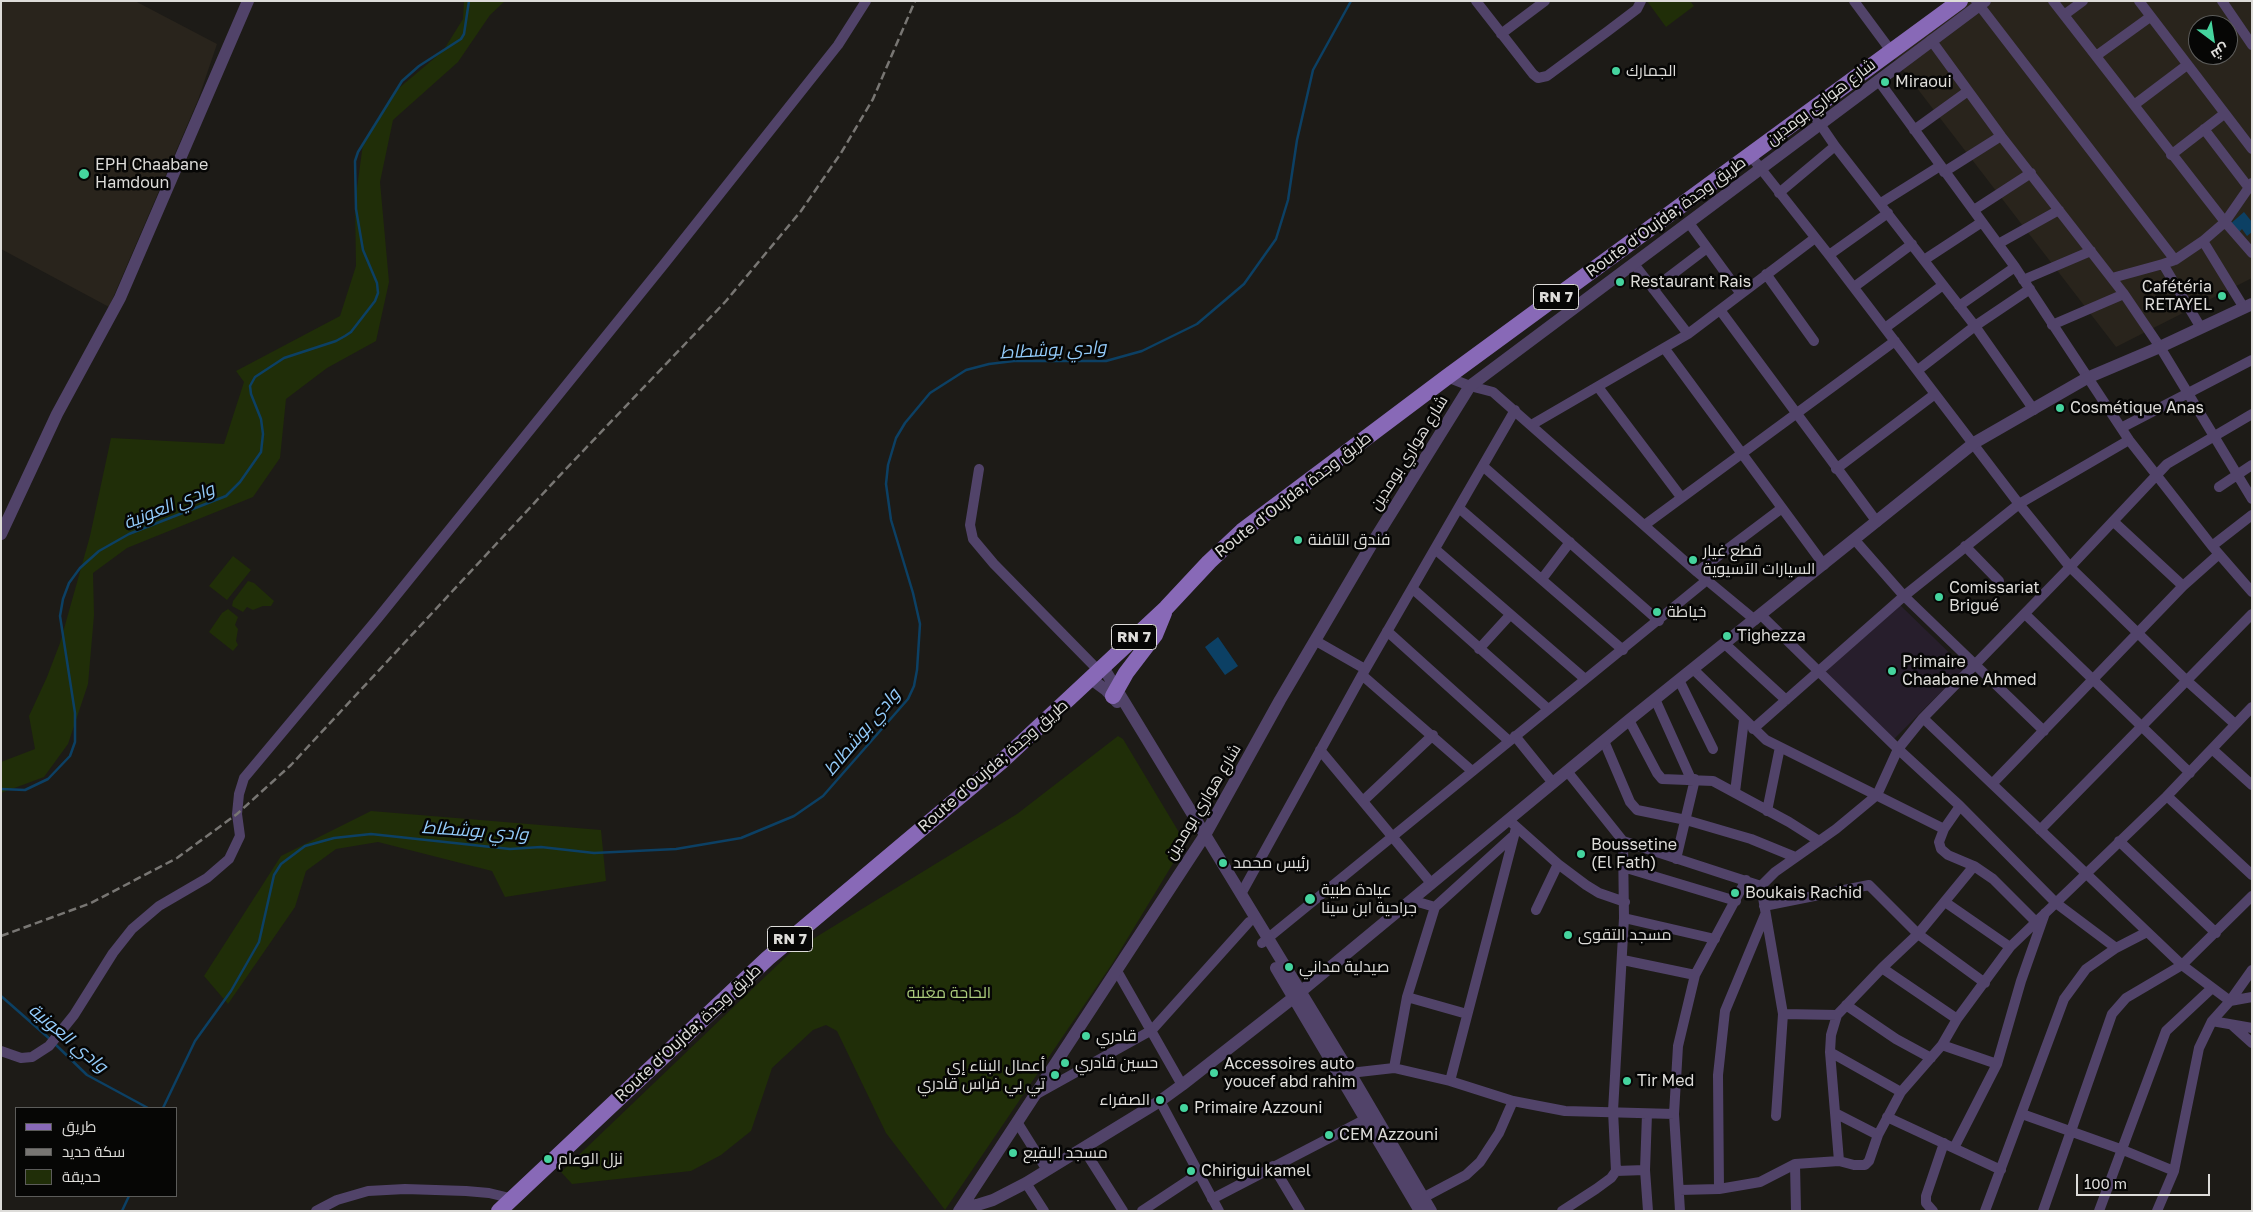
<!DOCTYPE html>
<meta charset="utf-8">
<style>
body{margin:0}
#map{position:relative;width:2253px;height:1212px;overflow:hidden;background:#1d1b17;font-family:"Golos Text",Cairo,sans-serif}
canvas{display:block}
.frame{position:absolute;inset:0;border:2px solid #dddcd9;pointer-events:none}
.legend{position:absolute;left:15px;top:1107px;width:162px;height:90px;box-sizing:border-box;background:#060605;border:1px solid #5c5c5a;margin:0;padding:6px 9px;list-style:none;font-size:15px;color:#dddcd9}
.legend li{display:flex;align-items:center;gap:10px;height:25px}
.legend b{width:25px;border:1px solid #5c5c5a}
.north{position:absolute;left:2188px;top:15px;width:50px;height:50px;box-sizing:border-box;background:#060605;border:1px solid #5c5c5a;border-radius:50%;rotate:149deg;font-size:14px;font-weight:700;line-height:20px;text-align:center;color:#dddcd9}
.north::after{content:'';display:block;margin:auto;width:18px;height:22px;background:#45d49e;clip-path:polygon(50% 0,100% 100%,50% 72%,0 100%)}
.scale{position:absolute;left:2076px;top:1174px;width:134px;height:22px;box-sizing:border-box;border:2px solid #dddcd9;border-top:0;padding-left:6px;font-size:15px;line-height:18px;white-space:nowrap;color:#dddcd9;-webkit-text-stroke:4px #060605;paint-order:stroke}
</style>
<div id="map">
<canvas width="2253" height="1212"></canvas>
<div class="frame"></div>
<ul class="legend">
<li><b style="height:6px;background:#8869b7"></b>طريق</li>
<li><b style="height:6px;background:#787673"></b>سكة حديد</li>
<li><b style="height:14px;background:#202e08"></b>حديقة</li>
</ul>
<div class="north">ش</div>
<div class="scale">100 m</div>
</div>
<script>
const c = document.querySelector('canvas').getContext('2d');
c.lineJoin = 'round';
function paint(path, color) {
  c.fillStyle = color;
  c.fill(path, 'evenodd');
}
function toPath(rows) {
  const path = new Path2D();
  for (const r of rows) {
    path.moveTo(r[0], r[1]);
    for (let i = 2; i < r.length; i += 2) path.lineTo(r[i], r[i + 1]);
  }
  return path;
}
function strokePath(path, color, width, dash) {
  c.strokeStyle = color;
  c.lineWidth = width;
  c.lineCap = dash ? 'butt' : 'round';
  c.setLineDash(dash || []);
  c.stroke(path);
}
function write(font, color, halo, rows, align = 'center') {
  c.font = font + ' "Golos Text",Cairo,sans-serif';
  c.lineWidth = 5;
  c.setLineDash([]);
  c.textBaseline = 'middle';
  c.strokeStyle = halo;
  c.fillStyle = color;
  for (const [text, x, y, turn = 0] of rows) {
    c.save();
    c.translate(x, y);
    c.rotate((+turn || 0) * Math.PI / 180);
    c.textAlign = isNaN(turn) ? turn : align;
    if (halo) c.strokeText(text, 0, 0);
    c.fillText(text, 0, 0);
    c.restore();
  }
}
paint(toPath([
 [1,1,135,1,217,44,198,100,109,307,1,249],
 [1962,1,2252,1,2252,278,2116,347,1890,53],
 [2198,25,2228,25,2228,55,2198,55]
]), '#29241c');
paint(toPath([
 [1900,605,1965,668,1892,741,1820,673]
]), '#271e2c');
paint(toPath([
 [464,1,505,1,490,15,458,62,393,120,380,182,389,282,376,341,327,368,286,399,280,458,253,497,127,548,93,573,94,615,88,684,68,744,44,777,1,793,1,762,35,749,29,716,47,677,60,643,90,536,111,438,224,444,244,382,236,371,340,316,356,266,355,202,363,144,393,93,443,51,463,19],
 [1647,1,1690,1,1694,6,1666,27],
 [233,556,251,570,227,600,209,586],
 [248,581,254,583,274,601,271,606,263,606,253,610,247,607,243,612,232,606,233,601],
 [228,609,238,617,235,625,238,629,236,641,238,645,233,651,209,632,222,613],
 [1118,736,1123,739,1183,839,1183,847,1112,964,945,1210,886,1133,837,1031,826,1025,813,1030,772,1068,751,1131,721,1155,691,1171,572,1184,561,1172,790,953,1017,814],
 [371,811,601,830,606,881,505,897,492,871,378,842,336,849,306,871,295,907,228,1004,204,976,281,856]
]), '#202e08');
paint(toPath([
 [2244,212,2252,222,2252,232,2247,236,2242,229,2237,234,2229,225],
 [1218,637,1238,666,1225,675,1205,647]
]), '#0c4064');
strokePath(toPath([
 [1,789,25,790,48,779,70,756,75,742,75,713,60,616,63,599,69,583,80,568,99,551,129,534,226,496,240,482,261,452,263,434,261,419,251,394,250,386,255,377,284,358,336,341,345,336,351,332,375,301,378,293,377,283,363,250,356,209,355,161,358,152,402,81,419,66,461,39,464,34,469,1],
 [1,996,51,1040],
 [55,1044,87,1075,148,1108],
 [163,1108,195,1041,231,991,259,942,274,875,281,864,305,846,334,838,371,834,510,849,541,847,594,853,676,849,741,838,794,816,823,796,908,699,914,686,917,670,920,624,913,593,891,520,886,484,888,465,896,438,905,423,930,393,966,370,989,364,1014,361,1106,361,1142,351,1197,324,1244,284,1276,239,1288,200,1297,140,1313,70,1351,1],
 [122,1211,129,1196]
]), '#0c4064', 2.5);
strokePath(toPath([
 [1476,1,1533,74,1538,78,1547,76,1608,31,1637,9,1641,1],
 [1854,1,1891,51],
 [1976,1,2175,260],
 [2053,1,2225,222,2252,253],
 [2139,1,2252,149],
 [2222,1,2252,45],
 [2064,15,2083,1],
 [1501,34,1545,1],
 [1931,40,2001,136,2124,294,2160,347,2252,499],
 [2096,56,2150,17],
 [1878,80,2015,267,2129,440,2212,546,2252,592],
 [2134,105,2187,65],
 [1811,111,1835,146,1975,326,2034,410],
 [2204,129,2249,188],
 [1914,130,1968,91],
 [1750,155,1829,255,2019,504,2070,567,2186,680,2235,724],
 [2171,155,2224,114],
 [1944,172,2001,136],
 [1779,193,1835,146],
 [1881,203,1940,166],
 [1974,210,2031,173],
 [1689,223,1741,294],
 [2203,241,2244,308],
 [1998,244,2059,210],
 [1829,255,1888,213],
 [1924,260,1982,222],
 [1634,264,1688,334],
 [1766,274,1814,341],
 [2112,278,2163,264],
 [2023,280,2091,251],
 [1854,287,1912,244],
 [1653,289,1707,248],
 [1959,306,2015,267],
 [1720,310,1877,522],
 [2052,325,2124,294],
 [1885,328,1943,285],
 [2201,328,2163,264,2175,260,2203,241,2225,222,2252,183],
 [1665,349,1824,565],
 [1918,370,1975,326,2030,289],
 [1447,377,1470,386,1493,392,1697,572,1755,620],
 [1598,387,1681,497],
 [1533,424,1688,334,1815,238],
 [2121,428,2252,360],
 [1484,467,1659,621],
 [979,469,970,525,973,539,994,564,1099,671],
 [1836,469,1935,394],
 [2219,487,2252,465],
 [1459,508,1623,650],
 [2114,522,2183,586],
 [1646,524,1895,341],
 [1854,539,1904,596,2044,731],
 [1965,546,1999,581],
 [2212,546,2252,515],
 [1435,549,1585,679],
 [1697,572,1782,508],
 [1542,579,1570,542],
 [1413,589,1548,709],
 [2025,614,2190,773],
 [1761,615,1898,749,1960,806,2056,903,2116,948],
 [1387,631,1509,741],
 [1316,641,1365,669],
 [1725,644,1786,700],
 [1479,649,1510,615],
 [1693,669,1766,740,1944,829],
 [1362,675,1472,771],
 [1679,680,1713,749],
 [1655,699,1691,779],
 [1923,718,2182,965,2230,1001,2252,997],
 [1629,720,1657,773,1662,779,1713,781,1789,822,1819,841],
 [1753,729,1904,596,2019,504,2129,440],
 [1515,736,1553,783],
 [1604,741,1630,802,1637,810,1686,820,1751,839,1795,857],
 [2212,749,2252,785],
 [1320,750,1431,883],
 [1567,771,1623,841,1761,886,1783,1014,1776,1116],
 [1993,783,2183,586,2219,554],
 [1735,792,1744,720],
 [2167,796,2252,875],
 [1363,801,1433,735],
 [1960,806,1944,829,1939,842,1941,849,1948,855,1974,866,1993,879,2035,921],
 [1767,811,1780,747],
 [1512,823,1558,864,1586,885,1599,893,1625,902],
 [1516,828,1450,1081,1513,1101,1565,1111,1674,1114],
 [2040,830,2252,614],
 [2119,841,2216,933],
 [1676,859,1695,779],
 [1623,867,1736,901],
 [1761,886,1775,872,1836,829,1877,795,1898,749,1923,718,2070,567,2167,464,2252,414],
 [1241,894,1362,675,1515,410],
 [1945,902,2010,947],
 [1764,906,1869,885,1918,934,1985,983],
 [1435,907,1512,837],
 [1536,910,1558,864],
 [1624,918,1715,939],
 [1262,943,1707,580],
 [1623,960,1695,975],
 [1882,968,1957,1019],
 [1117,971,1182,1085],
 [1407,997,1467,1014],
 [1846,1005,1896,1039,1931,1058],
 [1783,1014,1837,1015],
 [2212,1021,2252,1028],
 [2232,1025,2252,1043],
 [1942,1045,1997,1064],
 [1,1051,21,1058,32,1057,49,1046,74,1015,113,953,132,929,159,906,207,878,229,859,240,836,237,814,239,794,244,778,378,618,665,263,838,45,866,1],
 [1830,1052,1901,1092],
 [1394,1068,1407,997,1435,907,1411,900],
 [1346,1076,1350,1073,1394,1068,1450,1081],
 [1037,1094,1152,1030,1249,922],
 [1160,1101,1219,1211],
 [1835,1113,1878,1135],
 [1647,1114,1645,1170,1648,1211],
 [2022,1114,2123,1150,2174,1171],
 [1887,1117,2001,1170],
 [1017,1122,1047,1170],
 [1083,1148,1123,1211],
 [1954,1148,1997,1064,2021,981,2045,913],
 [1839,1161,1830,1052,1831,1035,1837,1015,1882,968,1918,934,1974,866],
 [1795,1164,1796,1211],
 [1273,1166,1300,1211],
 [1616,1171,1645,1170],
 [1026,1183,1044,1211],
 [1719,1189,1718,1075,1725,1011,1765,915],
 [1679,1190,1719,1189,1760,1182,1795,1164,1839,1161,1854,1165,1865,1165,1869,1161,1878,1135,1901,1092,1942,1045,1957,1019,2010,947,2167,796,2252,707],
 [1212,1199,1366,1119],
 [1417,1201,1466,1175,1480,1162,1499,1133,1513,1101],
 [316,1211,337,1200,368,1191,405,1189,466,1191,489,1193,514,1199],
 [1142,1211,1198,1174],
 [1562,1211,1596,1189,1611,1178,1616,1171,1613,1111,1624,918,1623,841],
 [1680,1211,1674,1114,1678,1046,1695,975,1746,880],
 [1933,1211,1926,1203,1926,1196,1944,1143],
 [1985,1211,2064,999,2086,969,2116,948,2147,932],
 [2043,1211,2112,1014,2126,998,2182,965,2252,896],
 [2099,1211,2166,1031,2212,988],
 [2157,1211,2174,1171,2199,1048,2212,1021,2230,1001,2252,970]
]), '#514369', 10);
strokePath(toPath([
 [1,534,57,414,120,298,248,1],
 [1103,667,1350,1073,1431,1211],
 [1091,679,1106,690,1117,702],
 [1276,968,1420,1211],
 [961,1208,977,1205,993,1200,1026,1183,1160,1101,1182,1085,1293,998,1629,720,1974,443,2087,378,2160,347,2252,304],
 [959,1211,1205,835,1280,700,1373,542,1470,386,1985,1]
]), '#514369', 12);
strokePath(toPath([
 [1113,696,1126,673,1155,635,1164,613],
 [499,1211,768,958,1001,762,1166,608,1209,562,1242,531,1447,377,1960,1]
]), '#8869b7', 16);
strokePath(toPath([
 [1,936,91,903,177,858,237,814,291,765,564,471,726,301,801,211,841,153,873,99,915,1]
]), '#787673', 2.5, [8, 4]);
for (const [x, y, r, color] of [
 [1616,71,5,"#45d49e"],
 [1885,82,5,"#45d49e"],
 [84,174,6,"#45d49e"],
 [1620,282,5,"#45d49e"],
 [2222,296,5,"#45d49e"],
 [2060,408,5,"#45d49e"],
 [1298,540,5,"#45d49e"],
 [1693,560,5,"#45d49e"],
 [1939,597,5,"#45d49e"],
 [1657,612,5,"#45d49e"],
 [1727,636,5,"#45d49e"],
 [1892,671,5,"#45d49e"],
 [1581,854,5,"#45d49e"],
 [1223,863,5,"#45d49e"],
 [1735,893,5,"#45d49e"],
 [1310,899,6,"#45d49e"],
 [1568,935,5,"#45d49e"],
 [1289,967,5,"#45d49e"],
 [1086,1036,5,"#45d49e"],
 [1065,1063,5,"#45d49e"],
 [1214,1073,5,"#45d49e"],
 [1055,1075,5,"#45d49e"],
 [1627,1081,5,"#45d49e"],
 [1160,1100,5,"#45d49e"],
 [1184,1108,5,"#45d49e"],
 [1329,1135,5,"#45d49e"],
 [1013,1153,5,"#45d49e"],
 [548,1159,5,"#45d49e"],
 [1191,1171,5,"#45d49e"]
]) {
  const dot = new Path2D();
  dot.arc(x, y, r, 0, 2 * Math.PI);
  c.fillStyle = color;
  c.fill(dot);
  strokePath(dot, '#060605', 2);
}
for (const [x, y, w] of [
 [1556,297,45],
 [1134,637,45],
 [790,939,45]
]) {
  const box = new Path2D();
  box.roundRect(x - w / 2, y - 12.5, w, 25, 4);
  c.fillStyle = '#060605';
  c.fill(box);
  strokePath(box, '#dddcd9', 1);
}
write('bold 15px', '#dddcd9', null, [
 ["RN 7",1556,297],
 ["RN 7",1134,637],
 ["RN 7",790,939]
]);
write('16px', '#dddcd9', '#060605', [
 ["الجمارك",1626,71],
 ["Miraoui",1895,82],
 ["EPH Chaabane",95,165],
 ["Hamdoun",95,183],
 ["Restaurant Rais",1630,282],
 ["Cafétéria",2212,287,"right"],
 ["RETAYEL",2212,305,"right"],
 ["Cosmétique Anas",2070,408],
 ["فندق التافنة",1308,540],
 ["قطع غيار",1703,551],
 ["السيارات الآسيوية",1703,569],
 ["Comissariat",1949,588],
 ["Brigué",1949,606],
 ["خياطة",1667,612],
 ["Tighezza",1737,636],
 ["Primaire",1902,662],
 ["Chaabane Ahmed",1902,680],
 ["Boussetine",1591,845],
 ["(El Fath)",1591,863],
 ["رئيس محمد",1233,863],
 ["عيادة طبية",1321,890],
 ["جراحية ابن سينا",1321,908],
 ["Boukais Rachid",1745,893],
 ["مسجد التقوى",1578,935],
 ["صيدلية مداني",1299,967],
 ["قادري",1096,1036],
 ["حسين قادري",1075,1063],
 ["Accessoires auto",1224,1064],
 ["youcef abd rahim",1224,1082],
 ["أعمال البناء إي",1045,1066,"right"],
 ["تي بي فراس قادري",1045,1084,"right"],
 ["Tir Med",1637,1081],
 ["الصفراء",1150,1100,"right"],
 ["Primaire Azzouni",1194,1108],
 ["CEM Azzouni",1339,1135],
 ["مسجد البقيع",1023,1153],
 ["نزل الوءام",558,1159],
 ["Chirigui kamel",1201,1171]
], 'left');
write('16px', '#dddcd9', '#060605', [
 ["شارع هواري بومدين",1821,102,-37],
 ["Route d'Oujda; طريق وجدة",1666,217,-36],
 ["شارع هواري بومدين",1409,453,-58],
 ["Route d'Oujda; طريق وجدة",1293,495,-38],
 ["Route d'Oujda; طريق وجدة",993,766,-41],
 ["شارع هواري بومدين",1203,802,-59],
 ["Route d'Oujda; طريق وجدة",688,1033,-43]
]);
write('16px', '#abcc7c', '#060605', [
 ["الحاجة مغنية",949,993]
]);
write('italic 18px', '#93cbfa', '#060605', [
 ["وادي بوشطاط",1053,350,-3],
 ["وادي العونية",169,506,-22],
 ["وادي بوشطاط",862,732,-50],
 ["وادي بوشطاط",475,831,4],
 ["وادي العونية",68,1038,40]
]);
</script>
